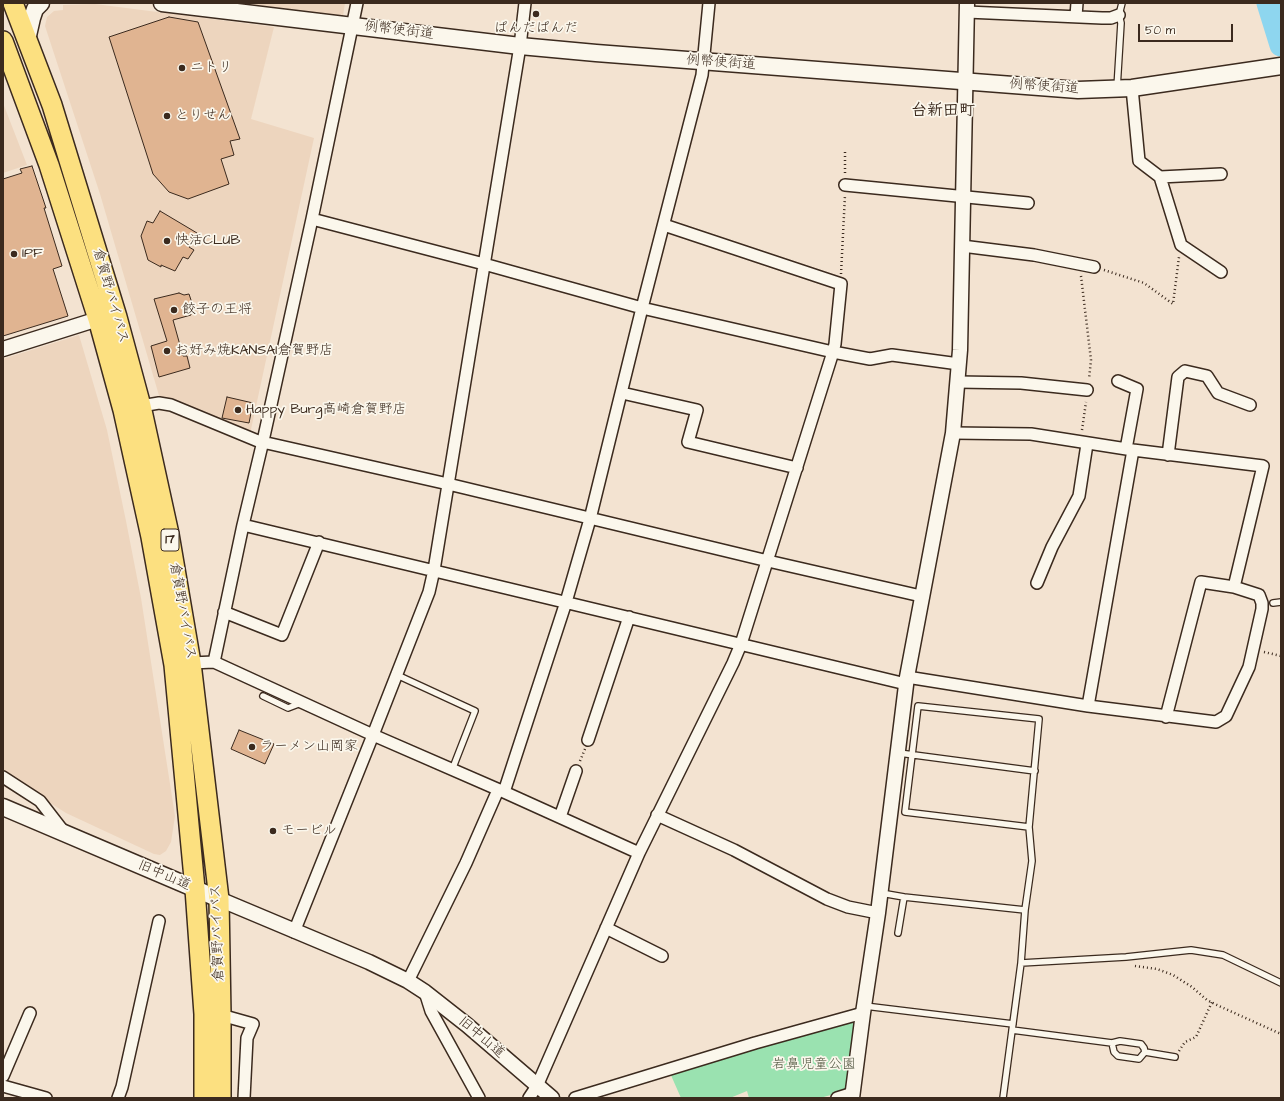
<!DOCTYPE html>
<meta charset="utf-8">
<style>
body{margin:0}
#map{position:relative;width:1284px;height:1101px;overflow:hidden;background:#f3e3d1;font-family:"Architects Daughter",sans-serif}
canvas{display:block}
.frame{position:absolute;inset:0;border:4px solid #3b2a1e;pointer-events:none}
.scale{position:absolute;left:1138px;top:24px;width:95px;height:18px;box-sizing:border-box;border:2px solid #3b2a1e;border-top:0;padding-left:5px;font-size:12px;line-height:14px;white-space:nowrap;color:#3b2a1e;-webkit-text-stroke:3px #fbf7ec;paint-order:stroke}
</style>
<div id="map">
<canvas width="1284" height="1101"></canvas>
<div class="frame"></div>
<div class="scale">50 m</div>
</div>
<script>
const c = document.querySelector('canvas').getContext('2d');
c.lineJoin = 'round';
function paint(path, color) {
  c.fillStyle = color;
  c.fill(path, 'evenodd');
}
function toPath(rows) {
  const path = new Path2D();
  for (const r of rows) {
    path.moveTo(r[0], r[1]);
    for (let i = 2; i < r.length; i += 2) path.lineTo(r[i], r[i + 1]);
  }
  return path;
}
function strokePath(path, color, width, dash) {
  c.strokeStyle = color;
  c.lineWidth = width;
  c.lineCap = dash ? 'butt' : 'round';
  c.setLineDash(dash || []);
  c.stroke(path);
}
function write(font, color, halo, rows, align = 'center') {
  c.font = font + ' "Architects Daughter","Klee One",sans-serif';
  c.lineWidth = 3.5;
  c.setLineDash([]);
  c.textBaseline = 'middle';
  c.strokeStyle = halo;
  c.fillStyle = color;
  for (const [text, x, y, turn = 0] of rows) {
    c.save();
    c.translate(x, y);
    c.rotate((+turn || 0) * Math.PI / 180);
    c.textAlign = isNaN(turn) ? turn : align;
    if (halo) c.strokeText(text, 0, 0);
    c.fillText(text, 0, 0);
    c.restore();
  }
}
paint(toPath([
 [241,3,345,3,343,16],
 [95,4,274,27,251,119,314,138,250,434,160,399,100,194,45,26,47,17,54,11,63,10,63,5],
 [3,103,27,165,3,173],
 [79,335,107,430,126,521,141,598,175,816,171,842,166,851,160,855,154,854,66,813,8,776,3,769,3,359]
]), '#edd5be');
paint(toPath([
 [851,1020,855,1022,847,1089,845,1091,820,1098,749,1098,747,1091,730,1098,681,1098,670,1073]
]), '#9ae2b0');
strokePath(toPath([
 [1268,3,1281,45]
]), '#8ed6ef', 23);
const building = toPath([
 [169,17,198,22,240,139,230,141,234,155,221,159,229,184,188,199,169,192,153,174,109,37,169,17],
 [32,166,46,208,44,208,62,266,53,269,68,316,3,336,3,179,22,173,20,169,32,166],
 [160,211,197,233,189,247,194,250,188,259,183,257,175,271,161,265,161,267,148,260,141,236,147,221,153,223,160,211],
 [179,293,184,295,189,294,192,303,188,305,191,315,173,320,183,356,187,356,190,368,159,377,151,346,167,341,154,299,179,293],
 [227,397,253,403,249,423,222,418,227,397],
 [239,730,274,744,265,764,231,749,239,730]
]);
paint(building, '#e0b491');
strokePath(building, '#3b2a1e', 1);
const service = toPath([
 [1117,88,1121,23,1119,15,1122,3],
 [1273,603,1281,602],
 [397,675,475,711,452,770],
 [263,696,288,708,301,703],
 [899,753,1035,771],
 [881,893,904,897],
 [898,933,904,897,1025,910],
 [1021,963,1126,957,1191,950,1223,955,1281,983],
 [865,1006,1013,1024],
 [1012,1030,1112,1043,1120,1041,1141,1044,1144,1048,1145,1052,1139,1059,1118,1056,1114,1052,1112,1043],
 [1145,1052,1175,1057],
 [1003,1098,1021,963,1025,910,1032,861,1029,827,1039,719,918,706,905,812,1029,827]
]);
const minor = toPath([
 [967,12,1102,18,1111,18,1119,15],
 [1076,16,1077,3],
 [1132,88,1139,161,1160,177,1181,245,1221,272],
 [1160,177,1221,174],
 [845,185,1028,203],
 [312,219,484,264,642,308,833,352,870,359,892,355,959,364],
 [962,246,1034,255,1094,267],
 [1118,381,1137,389,1126,449],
 [957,382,1021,383,1087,390],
 [622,393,697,410,688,442,797,468],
 [141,406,159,403,171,405,258,441,448,484,768,561,921,596],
 [1168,455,1178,377,1185,371,1207,376,1218,393,1250,405],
 [243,525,906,684],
 [1037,583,1052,547,1079,496,1087,444],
 [224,612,282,635,319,542],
 [214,662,373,735,504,792,639,853],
 [191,663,214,662,243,525,263,441,312,219,357,3],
 [907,677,1088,706,1216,722,1226,716,1249,667,1262,609,1262,603,1259,595,1234,587,1263,466,1133,450,1031,434,953,433],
 [1088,706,1133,450],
 [1166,717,1201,582,1234,587],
 [588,740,629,617],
 [3,777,40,801,64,832],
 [504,792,566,602,590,519,642,308,702,75,709,3],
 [657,815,734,850,827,899,848,907,878,913],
 [560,817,576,771],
 [606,928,662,956],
 [294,932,373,735,429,592,434,570,520,46,525,3],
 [408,981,466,863,498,790],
 [425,992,431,1011,479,1098],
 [221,1015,253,1024,247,1038,244,1098],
 [3,1076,30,1013],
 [3,1086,46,1098],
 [118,1098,122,1087,159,921],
 [529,1098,537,1086,639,853,733,663,741,644,833,352,835,344,841,284,664,225],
 [575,1098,755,1043,863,1013],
 [837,1098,853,1093]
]);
const tertiary = toPath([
 [3,349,98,319],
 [219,899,369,962,408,981,425,992,467,1025,552,1098],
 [852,1098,863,1013,878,913,907,677,953,433,960,350,967,3]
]);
const secondary = toPath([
 [162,3,520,46,596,53,1078,90,1132,88,1281,66],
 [27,40,32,18,35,9,41,3],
 [3,807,219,899]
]);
const trunk = toPath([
 [13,3,52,105,117,317,141,406,169,534,191,663,219,899,221,1015,221,1098],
 [3,41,49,165,98,319,123,410,151,537,174,665,195,889,204,1014,204,1098]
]);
strokePath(service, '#3b2a1e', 8);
strokePath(minor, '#3b2a1e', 14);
strokePath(tertiary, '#3b2a1e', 17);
strokePath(secondary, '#3b2a1e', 19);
strokePath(trunk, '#3b2a1e', 22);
strokePath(toPath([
 [845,152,845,174],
 [1104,270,1144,283,1173,304,1179,257],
 [841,274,845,195],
 [1081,276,1091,360,1089,379],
 [1082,430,1086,402],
 [1264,652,1281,656],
 [580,761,585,749],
 [1135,966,1157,969,1173,975,1192,987,1207,1000,1219,1006,1281,1034],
 [1179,1051,1185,1042,1196,1037,1212,1002]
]), '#3b2a1e', 2.5, [1, 3]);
strokePath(service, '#fbf7ec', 5.5);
strokePath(minor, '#fbf7ec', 11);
strokePath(tertiary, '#fbf7ec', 14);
strokePath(secondary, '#fbf7ec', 16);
strokePath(trunk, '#fce080', 19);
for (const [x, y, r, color] of [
 [536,14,4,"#3b2a1e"],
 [182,68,4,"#3b2a1e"],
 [167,116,4,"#3b2a1e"],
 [167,241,4,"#3b2a1e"],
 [14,254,4,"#3b2a1e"],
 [174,310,4,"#3b2a1e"],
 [167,351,4,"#3b2a1e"],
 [238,410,4,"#3b2a1e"],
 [252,747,4,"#3b2a1e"],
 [273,831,4,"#3b2a1e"]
]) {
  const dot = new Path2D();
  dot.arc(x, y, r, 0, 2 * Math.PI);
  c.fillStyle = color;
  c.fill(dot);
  strokePath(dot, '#fbf7ec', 1.5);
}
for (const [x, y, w] of [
 [170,540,18]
]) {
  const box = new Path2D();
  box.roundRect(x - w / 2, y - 11, w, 22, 3);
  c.fillStyle = '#fbf7ec';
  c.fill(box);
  strokePath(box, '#3b2a1e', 1);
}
write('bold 13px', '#3b2a1e', null, [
 ["17",170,540]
]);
write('14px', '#3b2a1e', '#fbf7ec', [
 ["ぱんだぱんだ",536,29,"center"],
 ["ニトリ",190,68],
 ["とりせん",175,116],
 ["快活CLUB",175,241],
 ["IPF",22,254],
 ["餃子の王将",182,310],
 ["お好み焼KANSAI倉賀野店",175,351],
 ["Happy Burg高崎倉賀野店",246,410],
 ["ラーメン山岡家",260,747],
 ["モービル",281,831]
], 'left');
write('14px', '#3b2a1e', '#fbf7ec', [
 ["例幣使街道",399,31,7],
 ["例幣使街道",721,63,4],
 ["例幣使街道",1044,87,4],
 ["倉賀野バイパス",110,296,74],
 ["倉賀野バイパス",182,611,80],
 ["旧中山道",164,876,23],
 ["倉賀野バイパス",218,933,-92],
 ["旧中山道",481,1038,40]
]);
write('14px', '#535842', '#fbf7ec', [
 ["岩鼻児童公園",814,1065]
]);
write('bold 16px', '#3b2a1e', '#fbf7ec', [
 ["台新田町",943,112]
]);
</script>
